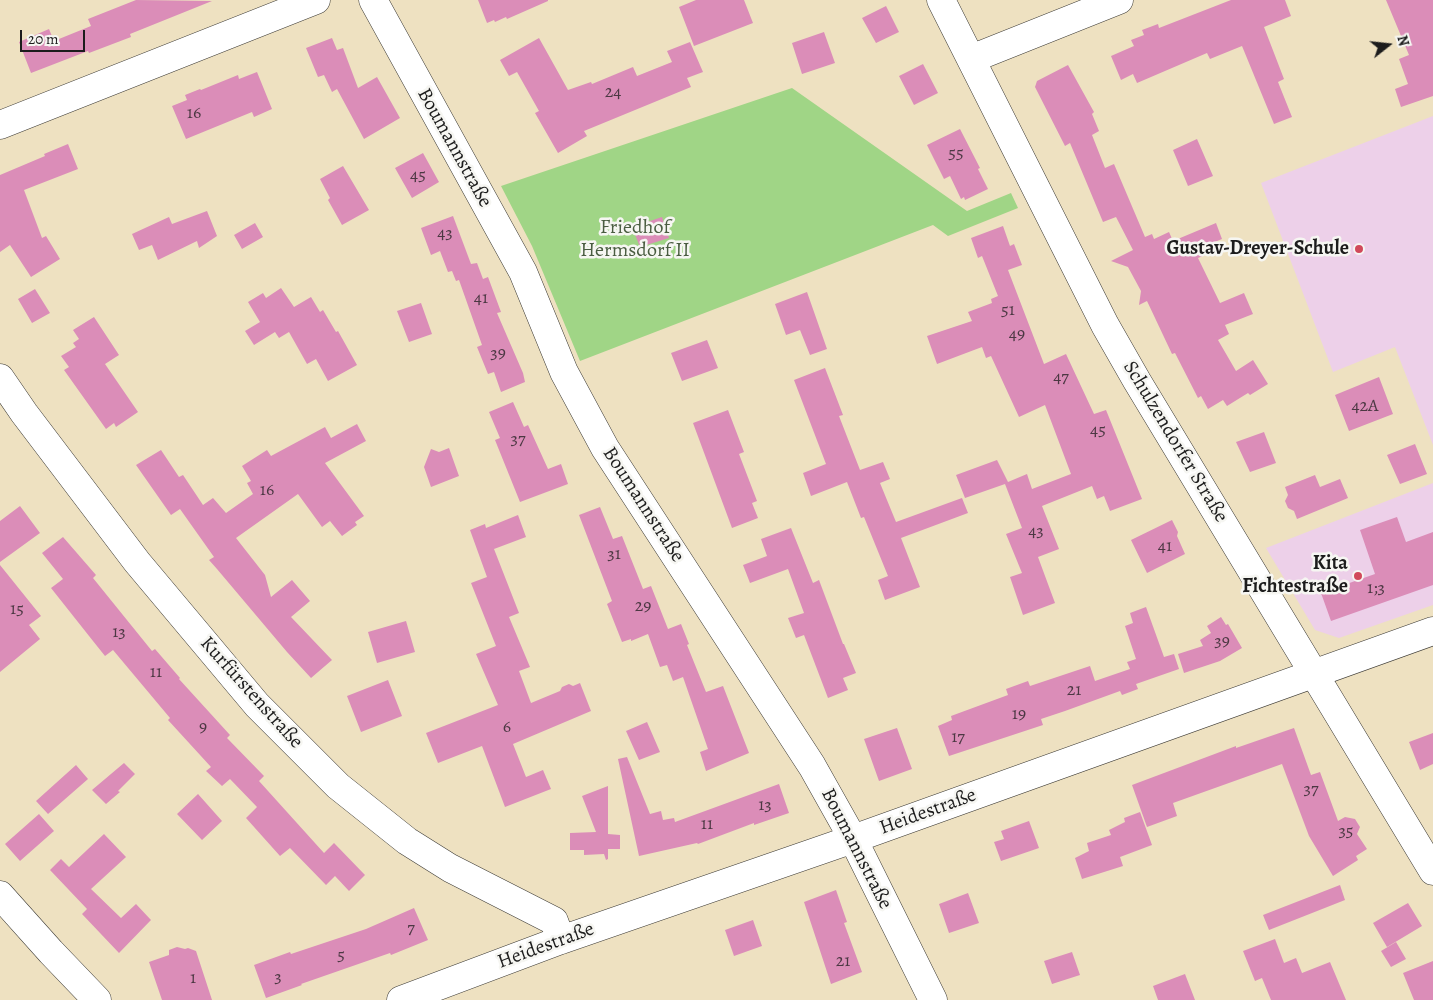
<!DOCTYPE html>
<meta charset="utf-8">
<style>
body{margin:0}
#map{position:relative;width:1433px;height:1000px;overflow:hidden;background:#eee1c1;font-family:Alegreya,serif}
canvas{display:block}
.north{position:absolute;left:1363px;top:20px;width:50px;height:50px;-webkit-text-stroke:4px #f6f6f2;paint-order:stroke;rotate:74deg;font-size:14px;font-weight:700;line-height:20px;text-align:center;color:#1c1c1c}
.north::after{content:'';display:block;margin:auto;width:18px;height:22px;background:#1c1c1c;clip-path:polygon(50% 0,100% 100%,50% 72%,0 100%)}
.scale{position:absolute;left:20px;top:30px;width:65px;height:22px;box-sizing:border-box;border:2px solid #1c1c1c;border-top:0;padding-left:6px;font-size:15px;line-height:18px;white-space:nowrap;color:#1c1c1c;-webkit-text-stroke:4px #f6f6f2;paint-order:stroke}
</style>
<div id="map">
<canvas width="1433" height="1000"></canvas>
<div class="north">N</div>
<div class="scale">20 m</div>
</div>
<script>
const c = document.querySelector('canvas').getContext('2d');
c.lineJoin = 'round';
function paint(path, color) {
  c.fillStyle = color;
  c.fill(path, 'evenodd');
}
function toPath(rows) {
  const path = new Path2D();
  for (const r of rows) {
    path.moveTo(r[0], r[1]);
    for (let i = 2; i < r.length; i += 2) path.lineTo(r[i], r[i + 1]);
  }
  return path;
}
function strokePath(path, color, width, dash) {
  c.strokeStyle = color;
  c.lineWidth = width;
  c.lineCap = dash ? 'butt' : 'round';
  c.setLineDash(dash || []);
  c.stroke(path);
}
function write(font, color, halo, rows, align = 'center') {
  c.font = font + ' Alegreya,serif';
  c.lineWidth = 5;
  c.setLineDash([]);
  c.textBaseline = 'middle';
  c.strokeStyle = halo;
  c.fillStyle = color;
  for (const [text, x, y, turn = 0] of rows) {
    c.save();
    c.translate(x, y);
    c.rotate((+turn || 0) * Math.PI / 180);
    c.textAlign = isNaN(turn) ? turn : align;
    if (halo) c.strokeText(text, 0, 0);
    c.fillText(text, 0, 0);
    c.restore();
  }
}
paint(toPath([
 [1433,116,1433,445,1395,347,1333,372,1261,183],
 [1433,483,1433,605,1339,638,1315,630,1266,548]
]), '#edd0e9');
paint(toPath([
 [792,88,967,211,1011,193,1018,208,948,236,933,225,580,361,532,246,501,186]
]), '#a0d586');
paint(toPath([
 [136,0,212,1,130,34,131,37,89,53,88,51,31,73,19,42,49,29,54,41,91,26,88,19],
 [478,0,548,0,548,1,507,19,506,17,495,22,494,20,487,23],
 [696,0,744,0,753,23,694,46,679,7],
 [1231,0,1285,0,1291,16,1264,27,1284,79,1278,82,1292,117,1274,124,1242,46,1210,59,1207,53,1137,83,1133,74,1121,80,1111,56,1134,46,1131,40,1144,35,1142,30,1158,24,1159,28],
 [1386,0,1433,0,1433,96,1401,107,1395,89,1408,84,1399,59,1409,55],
 [886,6,899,32,876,43,862,18],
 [824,32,835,63,802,74,792,43],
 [332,38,337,50,343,48,358,88,377,77,400,118,364,139,337,89,332,92,324,75,318,77,306,48],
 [539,38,568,90,591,82,592,84,633,67,637,76,672,62,667,51,690,42,703,72,687,78,691,87,584,131,587,136,558,153,535,113,539,111,517,72,509,76,500,60],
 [923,64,938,93,914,105,899,76],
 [1068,65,1094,112,1092,114,1099,131,1092,135,1105,168,1114,164,1145,237,1152,234,1154,239,1169,232,1173,241,1216,223,1222,239,1207,245,1210,253,1198,258,1220,303,1244,293,1253,314,1225,325,1229,334,1218,340,1236,371,1253,360,1268,384,1250,395,1248,393,1227,406,1223,400,1208,409,1201,396,1198,398,1175,353,1172,354,1147,301,1139,305,1141,291,1128,267,1111,261,1133,250,1116,217,1103,222,1070,143,1065,146,1035,87,1037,81],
 [257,72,272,109,254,117,252,112,186,139,172,106,187,100,185,95,200,89,201,90,238,75,239,79],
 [960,129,980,168,978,169,988,189,965,200,964,197,961,199,950,176,944,179,927,145],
 [1197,139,1213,176,1188,186,1173,150],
 [68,144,78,169,24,190,42,238,46,236,60,259,31,277,10,245,0,252,0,175,45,156,44,154],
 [423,153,439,182,412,198,395,168],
 [343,166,369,210,342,225,328,200,330,198,320,179],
 [207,211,217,236,199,248,197,241,158,260,152,245,139,250,132,234,169,217,172,224],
 [453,216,471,264,477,263,483,279,488,277,501,312,497,313,523,373,525,382,501,392,494,372,488,374,477,347,482,345,459,280,456,281,452,271,448,272,440,251,431,255,421,228],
 [662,217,669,238,640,247,632,227],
 [255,223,263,237,242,249,234,235],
 [1003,226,1010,246,1014,244,1022,265,1008,270,1044,364,1066,354,1094,414,1106,410,1142,499,1110,511,1104,496,1097,499,1092,486,1042,506,1059,549,1038,557,1055,603,1023,615,1010,577,1022,573,1006,534,1022,528,1005,484,965,498,956,475,997,460,1008,482,1027,474,1032,489,1071,474,1045,405,1019,417,991,356,986,358,982,347,937,364,927,336,972,321,968,312,992,303,991,299,998,296,982,256,978,258,971,238],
 [281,288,294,307,311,297,320,312,323,310,336,332,338,331,357,365,328,381,316,359,307,364,289,332,279,338,275,332,254,345,245,331,260,322,248,302,263,293,266,298],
 [35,289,50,313,32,323,18,299],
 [807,292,827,349,810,355,800,330,786,335,775,304],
 [421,303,432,334,409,342,397,311],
 [94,317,119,355,105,364,138,412,116,427,114,423,106,429,64,370,69,367,61,356,76,347,73,343,79,339,73,330],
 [707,340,718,368,682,381,671,353],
 [825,368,843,415,839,416,860,470,883,462,890,479,880,483,896,522,962,498,968,513,901,538,920,587,885,600,878,580,888,576,864,517,861,518,847,482,811,496,803,473,826,464,794,380],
 [1379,377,1393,414,1349,431,1335,395],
 [513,402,524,427,528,425,548,469,561,464,568,484,520,502,495,440,500,438,489,412],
 [728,410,744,452,739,454,757,501,752,503,758,518,732,528,693,423],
 [357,424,366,441,325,463,364,516,355,522,357,525,342,536,330,521,322,527,298,494,236,538,265,575,271,597,292,580,310,601,291,617,332,660,311,678,287,652,217,569,209,560,214,557,180,509,171,515,136,465,161,450,179,477,183,475,203,505,213,498,226,513,253,494,247,483,251,481,242,466,267,450,271,456,325,427,331,438],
 [1264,432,1276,463,1250,472,1236,442],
 [1415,444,1427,474,1400,484,1387,455],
 [449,448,459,476,431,487,424,467,431,449,439,452],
 [1315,475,1320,487,1340,479,1348,498,1297,519,1294,511,1288,508,1285,501,1288,495,1285,487],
 [20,506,40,533,0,562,0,521],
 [600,507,613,539,622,536,643,589,651,586,668,629,681,624,689,644,687,645,706,692,723,686,749,753,706,771,700,752,708,749,683,677,673,681,667,665,660,667,648,634,631,641,631,639,622,642,607,604,612,601,579,515],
 [518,515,526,537,494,549,519,613,509,617,530,667,519,671,531,703,560,691,562,687,569,684,573,686,580,683,591,711,513,744,526,777,543,770,551,789,505,807,482,746,438,763,426,733,498,705,476,654,496,646,471,583,487,577,470,530,485,524,486,528],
 [1397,517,1406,542,1433,532,1433,585,1331,621,1321,593,1375,574,1360,530],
 [1172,520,1178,532,1177,536,1185,554,1147,573,1131,540],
 [791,528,813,583,819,580,843,644,844,644,856,673,843,678,848,690,828,698,804,635,796,638,788,618,804,613,788,569,750,583,743,565,767,556,761,539],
 [63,537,96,575,93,578,152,651,155,649,180,678,179,679,230,735,227,738,264,776,259,781,324,853,334,843,365,875,349,891,335,876,326,885,290,848,280,856,246,818,257,807,230,779,222,786,206,771,211,767,168,720,170,718,113,650,105,656,93,641,51,588,63,579,42,553],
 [0,565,41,616,29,625,40,639,0,672],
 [1146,607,1164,657,1174,654,1179,669,1136,684,1138,689,1122,695,1120,691,1065,711,1041,719,1043,725,949,756,938,726,952,720,951,716,1008,695,1006,689,1028,681,1030,686,1090,666,1095,681,1130,669,1127,662,1136,659,1125,626,1133,623,1130,613],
 [1221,617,1226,625,1228,624,1242,648,1220,661,1184,673,1178,654,1203,646,1200,640,1211,633,1207,626],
 [406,621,415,652,377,663,368,632],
 [388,680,402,716,361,732,347,696],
 [647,722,660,752,639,760,626,731],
 [897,728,912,769,879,781,864,739],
 [1294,728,1311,775,1320,772,1338,821,1345,817,1355,819,1360,827,1357,834,1367,849,1356,856,1358,860,1333,876,1309,836,1282,764,1173,803,1177,816,1147,827,1132,785,1236,746,1236,748],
 [1433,733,1433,764,1420,770,1409,742],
 [627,757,650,814,661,811,663,820,674,818,675,822,779,784,789,813,754,825,754,823,698,844,697,843,639,856,618,759],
 [124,763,135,774,118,791,120,792,106,804,92,790],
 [76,765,88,779,48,814,36,801],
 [608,786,608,834,620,835,620,849,608,849,608,859,606,860,604,854,584,855,584,850,570,850,570,833,596,832,582,796],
 [198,794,222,821,202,840,177,814],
 [1140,812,1152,845,1120,857,1123,866,1082,879,1075,858,1089,851,1087,843,1111,835,1109,830,1125,822,1124,818],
 [39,814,54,831,20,861,5,844],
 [1029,821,1039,848,1001,861,994,842,1004,839,1001,831],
 [104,834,126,857,91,889,121,918,136,904,151,920,119,953,82,914,87,909,50,870,61,859,69,867],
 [1340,885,1345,900,1269,930,1263,915],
 [836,890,847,922,844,923,862,972,831,984,804,902],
 [968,893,979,923,949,933,939,904],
 [1408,903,1422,926,1387,947,1373,923],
 [414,908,428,940,391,955,390,953,301,984,302,985,266,998,254,965,290,952,291,954,366,929],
 [753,920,762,946,734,956,725,930],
 [1275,939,1284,963,1296,958,1302,973,1330,962,1346,1000,1271,1000,1262,978,1255,981,1243,951],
 [1396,942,1406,959,1391,967,1381,951],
 [177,947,185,949,188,948,196,951,212,1000,162,1000,149,962,169,955,169,950],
 [1072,952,1080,975,1052,984,1044,961],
 [1433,961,1433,1000,1414,1000,1403,973],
 [1185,974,1195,1000,1158,1000,1153,986]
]), '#db8db8');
const minor = toPath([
 [373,0,523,272,564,372,605,448,812,766,853,839,933,1000],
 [941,0,1105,325,1137,381,1433,871],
 [971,59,1119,0],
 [0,125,316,0],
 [0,378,24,413,137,562,257,705,338,786,407,841,450,868,554,921,561,940],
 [0,895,51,952,97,1000],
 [401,1000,561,940,853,839,1433,631]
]);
strokePath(minor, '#3c3a35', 29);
strokePath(minor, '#fff', 28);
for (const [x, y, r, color] of [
 [1359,249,5,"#d1495b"],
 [1358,576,5,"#d1495b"]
]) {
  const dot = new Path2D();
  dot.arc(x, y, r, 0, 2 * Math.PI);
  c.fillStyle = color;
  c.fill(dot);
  strokePath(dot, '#f6f6f2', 2);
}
write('18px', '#4c3843', null, [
 ["24",613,93],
 ["16",194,114],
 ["55",956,154],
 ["45",418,176],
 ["43",445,234],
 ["41",481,299],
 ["51",1008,311],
 ["49",1017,335],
 ["39",498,354],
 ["47",1061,378],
 ["42A",1365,407],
 ["45",1098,431],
 ["37",518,440],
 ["16",267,491],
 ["43",1036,532],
 ["41",1165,547],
 ["31",614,555],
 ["1;3",1376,589],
 ["29",643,607],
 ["15",17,610],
 ["13",119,633],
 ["39",1222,642],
 ["11",156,673],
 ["21",1074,691],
 ["19",1019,715],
 ["9",203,728],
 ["6",507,728],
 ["17",958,738],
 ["37",1311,790],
 ["13",765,806],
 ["11",707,825],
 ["35",1346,832],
 ["7",411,929],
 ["5",341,956],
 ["21",843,962],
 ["3",278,978],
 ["1",193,979]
]);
write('20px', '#1c1c1c', '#f6f6f2', [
 ["Boumannstraße",454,148,61],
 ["Schulzendorfer Straße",1175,442,59],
 ["Boumannstraße",643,505,57],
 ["Kurfürstenstraße",251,693,48],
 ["Heidestraße",928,812,-20],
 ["Boumannstraße",856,849,63],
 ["Heidestraße",546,946,-20]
]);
write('20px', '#4a5d41', '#f6f6f2', [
 ["Friedhof",635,228],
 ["Hermsdorf II",635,251]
]);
write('bold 20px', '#1c1c1c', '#f6f6f2', [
 ["Gustav-Dreyer-Schule",1349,249],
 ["Kita",1348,564],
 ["Fichtestraße",1348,587]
], 'right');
</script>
